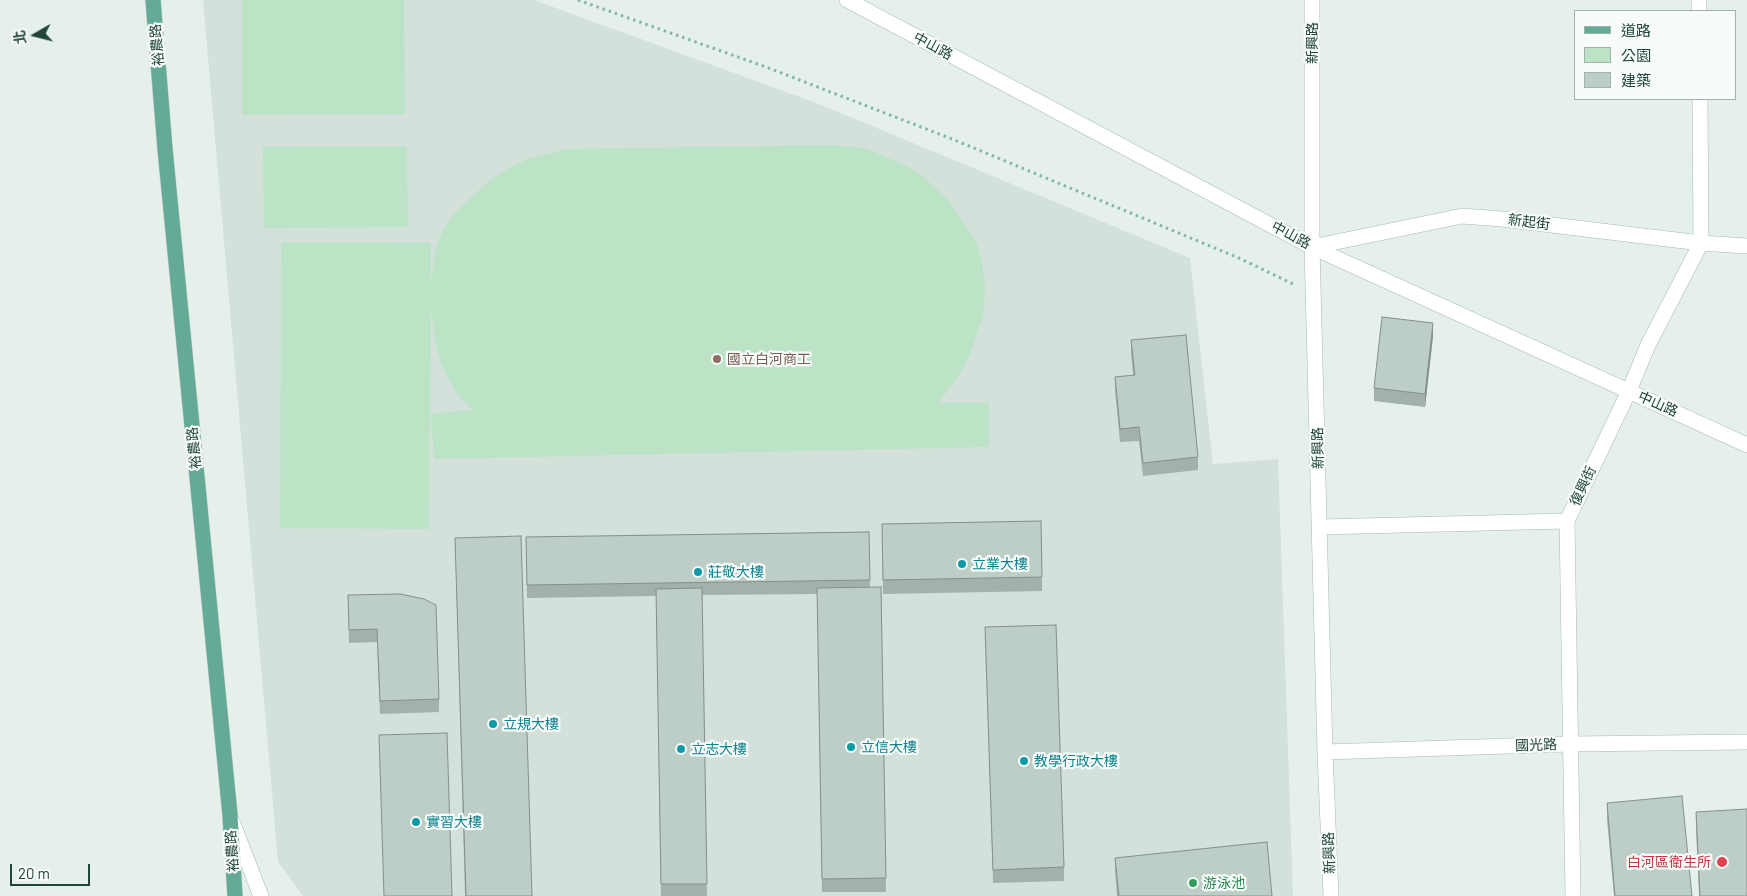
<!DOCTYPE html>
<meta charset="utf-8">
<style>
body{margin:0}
#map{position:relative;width:1747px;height:896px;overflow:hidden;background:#e5f0eb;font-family:Barlow,"Noto Sans TC",sans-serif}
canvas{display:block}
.legend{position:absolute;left:1574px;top:10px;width:162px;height:90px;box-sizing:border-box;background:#f7fbf9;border:1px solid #a1b2ad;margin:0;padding:6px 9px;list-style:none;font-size:15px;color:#21453a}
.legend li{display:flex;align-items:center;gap:10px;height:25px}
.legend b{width:25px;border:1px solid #a1b2ad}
.north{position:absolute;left:10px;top:10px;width:50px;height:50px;-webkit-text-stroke:4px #f7fbf9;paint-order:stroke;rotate:262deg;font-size:14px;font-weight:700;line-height:20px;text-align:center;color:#21453a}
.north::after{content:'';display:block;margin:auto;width:18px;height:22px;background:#21453a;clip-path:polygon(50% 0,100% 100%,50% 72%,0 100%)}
.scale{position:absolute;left:10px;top:864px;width:80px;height:22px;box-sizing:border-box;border:2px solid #21453a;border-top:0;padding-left:6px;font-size:15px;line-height:18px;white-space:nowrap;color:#21453a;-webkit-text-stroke:4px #f7fbf9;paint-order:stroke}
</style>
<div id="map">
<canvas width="1747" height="896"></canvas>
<ul class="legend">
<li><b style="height:6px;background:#65aa97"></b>道路</li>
<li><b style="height:14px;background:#bce3c6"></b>公園</li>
<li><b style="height:14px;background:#bdcec7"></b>建築</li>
</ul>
<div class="north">北</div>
<div class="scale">20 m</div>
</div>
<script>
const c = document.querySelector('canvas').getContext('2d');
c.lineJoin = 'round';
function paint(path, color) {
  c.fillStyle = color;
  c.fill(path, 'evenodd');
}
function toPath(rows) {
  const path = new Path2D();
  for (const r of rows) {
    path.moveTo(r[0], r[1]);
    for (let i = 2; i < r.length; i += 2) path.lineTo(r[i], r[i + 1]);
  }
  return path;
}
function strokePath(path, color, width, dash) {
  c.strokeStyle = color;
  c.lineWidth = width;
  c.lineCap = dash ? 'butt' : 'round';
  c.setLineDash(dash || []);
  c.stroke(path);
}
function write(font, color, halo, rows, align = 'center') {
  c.font = font + ' Barlow,"Noto Sans TC",sans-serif';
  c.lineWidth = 4.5;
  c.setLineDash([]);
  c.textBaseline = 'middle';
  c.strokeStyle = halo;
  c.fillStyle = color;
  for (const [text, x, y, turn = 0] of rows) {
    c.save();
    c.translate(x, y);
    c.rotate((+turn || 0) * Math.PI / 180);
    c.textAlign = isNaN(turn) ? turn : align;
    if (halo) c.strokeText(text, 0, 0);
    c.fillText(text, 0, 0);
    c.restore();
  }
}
paint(toPath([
 [203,0,534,0,819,104,1190,258,1213,464,1278,459,1293,896,303,896,278,862]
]), '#d3e1da');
paint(toPath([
 [242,0,404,0,405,114,242,115],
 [834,145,867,149,907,166,921,175,950,202,976,242,982,262,985,288,983,315,970,355,958,377,938,403,989,403,989,447,434,459,431,414,473,410,456,393,442,366,436,345,431,312,429,529,280,528,281,242,431,243,431,281,435,252,441,234,453,215,490,180,504,171,525,160,567,149],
 [407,146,408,227,264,228,263,147]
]), '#bce3c6');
const minor = toPath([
 [847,0,1312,247,1747,445],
 [1312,0,1312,247,1325,752,1331,896],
 [1699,0,1699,11],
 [1312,247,1462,216,1502,219,1701,243,1747,246],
 [1320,527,1567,521],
 [1325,752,1570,744,1747,742],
 [231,819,261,896],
 [1573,896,1567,521,1629,391,1648,345,1701,243,1700,99]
]);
const major = toPath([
 [153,0,165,149,230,815,235,896]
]);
strokePath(minor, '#a6b9b2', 16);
strokePath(major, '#c1cbc8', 16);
strokePath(toPath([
 [578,0,766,67,952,139,1239,258,1293,284]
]), '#82b7a5', 3, [2.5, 4]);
strokePath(minor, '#fff', 15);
strokePath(major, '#65aa97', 15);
paint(toPath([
 [1433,336,1425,407,1374,401,1374,388],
 [1131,340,1198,457,1198,470,1143,476,1139,441,1120,442,1115,390,1115,377,1133,375,1131,353],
 [1041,521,1042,591,883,594,882,524],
 [869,532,870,588,881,587,886,892,822,892,817,594,702,595,707,896,661,896,656,596,527,598,526,537],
 [455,538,532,896,465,896],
 [348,595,439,699,439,712,380,714,377,642,349,643],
 [985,627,1064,867,1064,881,993,883],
 [1607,803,1692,896,1614,896,1607,820],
 [1696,812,1747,896,1699,896,1696,829],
 [1115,858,1272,896,1117,896,1115,871]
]), '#a3b1ab');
paint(toPath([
 [1433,323,1433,336,1425,407,1425,394]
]), '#84908b');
const building = toPath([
 [1382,317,1433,323,1425,394,1374,388,1382,317],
 [1186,335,1198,457,1143,463,1139,427,1120,429,1115,377,1135,375,1131,340,1186,335],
 [1041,521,1042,577,883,580,882,524,1041,521],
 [869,532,870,580,527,585,526,537,869,532],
 [521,536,532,896,466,896,455,538,521,536],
 [881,587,886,878,822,879,817,588,881,587],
 [702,588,707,884,661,884,656,589,702,588],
 [400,594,424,599,436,605,439,699,380,701,377,629,349,630,348,595,400,594],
 [1056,625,1064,867,993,870,985,627,1056,625],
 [447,733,452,896,384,896,379,735,447,733],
 [1682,796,1692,896,1615,896,1607,803,1682,796],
 [1747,809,1747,896,1700,896,1696,812,1747,809],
 [1267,842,1272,896,1119,896,1115,858,1267,842]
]);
paint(building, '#bdcec7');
strokePath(building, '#84908b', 1);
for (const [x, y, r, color] of [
 [717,359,5,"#8d6e63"],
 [962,564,5,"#0f9aa8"],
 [698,572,5,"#0f9aa8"],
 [493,724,5,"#0f9aa8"],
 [851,747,5,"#0f9aa8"],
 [681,749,5,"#0f9aa8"],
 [1024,761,5,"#0f9aa8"],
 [416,822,5,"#0f9aa8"],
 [1722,862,6,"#e0444e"],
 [1193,883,5,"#2e9e5b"]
]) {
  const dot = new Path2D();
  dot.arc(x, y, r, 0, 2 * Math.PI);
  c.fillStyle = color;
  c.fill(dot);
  strokePath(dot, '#f7fbf9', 2);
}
write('14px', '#21453a', '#f7fbf9', [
 ["新興路",1312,43,-90],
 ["裕農路",157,45,-95],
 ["中山路",933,46,28],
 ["新起街",1529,222,7],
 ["中山路",1291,235,28],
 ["中山路",1658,404,24],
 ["裕農路",194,448,-96],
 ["新興路",1318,448,-91],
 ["復興街",1583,486,-65],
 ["國光路",1536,745,-2],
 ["裕農路",232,851,-94],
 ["新興路",1329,853,-92]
]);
write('14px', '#785e54', '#f7fbf9', [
 ["國立白河商工",727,359]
], 'left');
write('14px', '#0d838f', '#f7fbf9', [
 ["立業大樓",972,564],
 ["莊敬大樓",708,572],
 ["立規大樓",503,724],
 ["立信大樓",861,747],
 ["立志大樓",691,749],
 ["教學行政大樓",1034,761],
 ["實習大樓",426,822]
], 'left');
write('14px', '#be3a42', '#f7fbf9', [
 ["白河區衛生所",1711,862]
], 'right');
write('14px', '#27864d', '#f7fbf9', [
 ["游泳池",1203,883]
], 'left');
</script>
